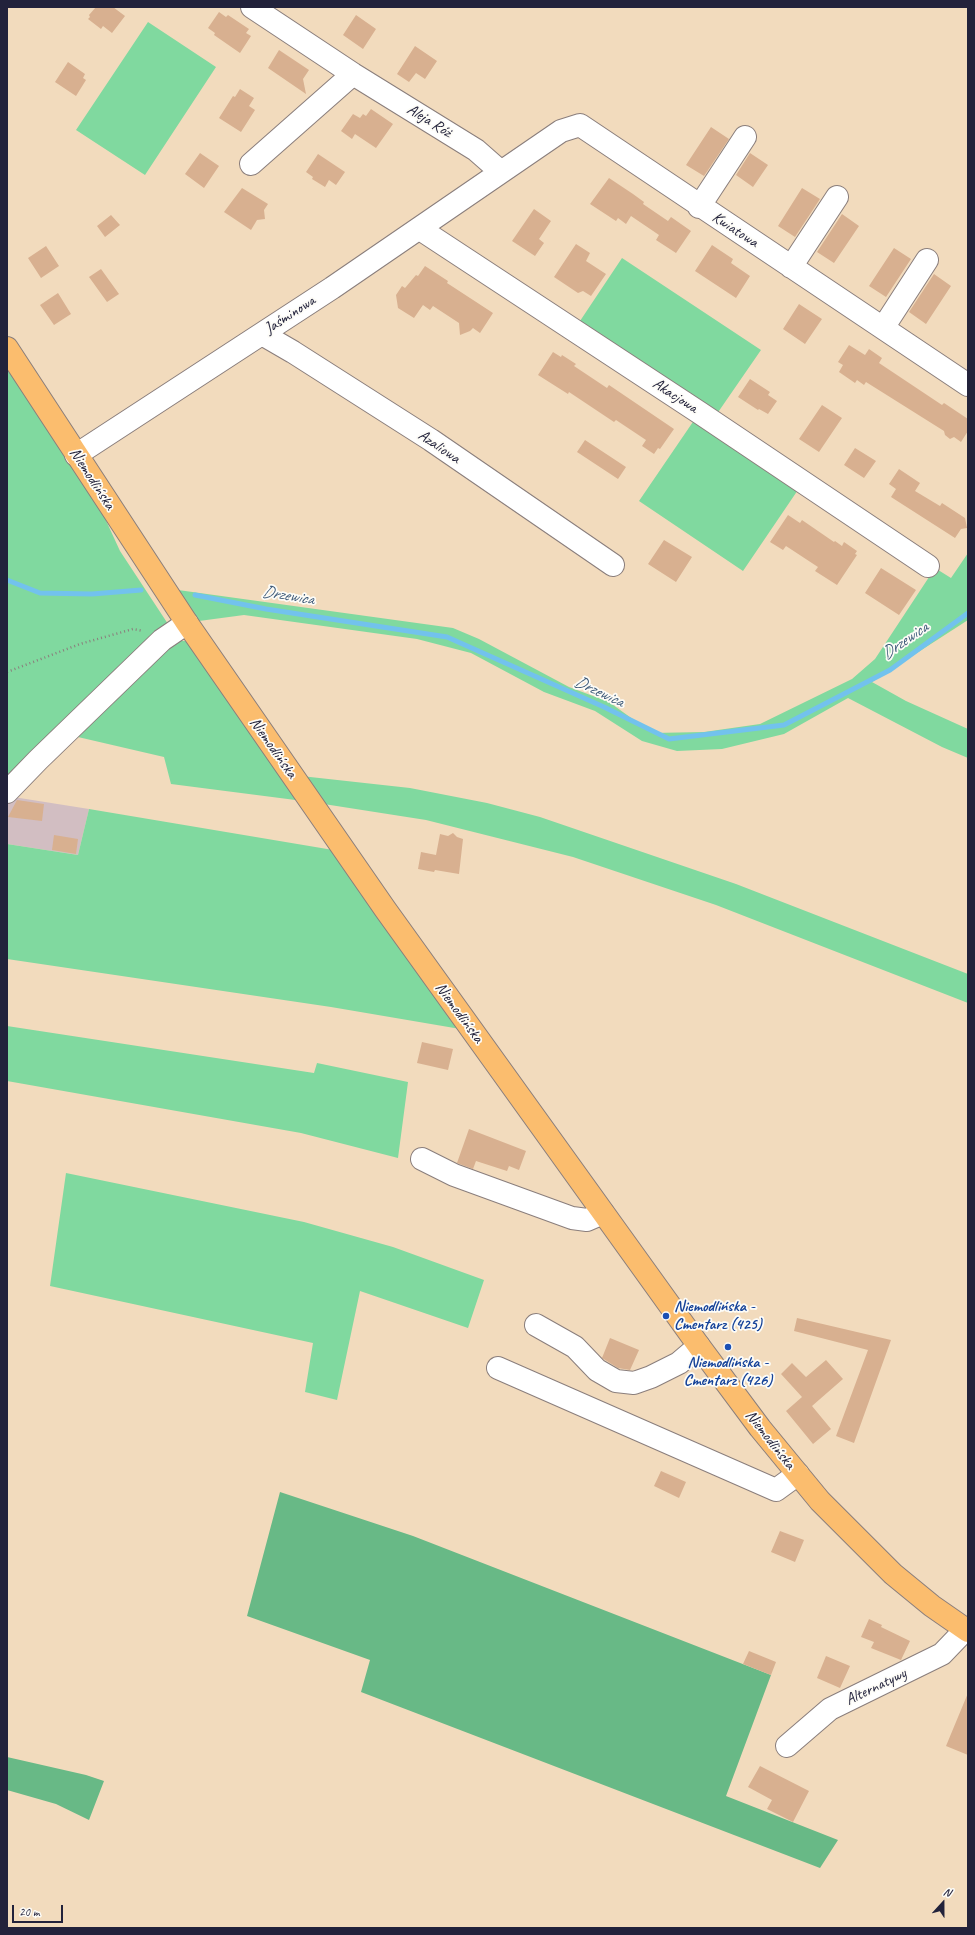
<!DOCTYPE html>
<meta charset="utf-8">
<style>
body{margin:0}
#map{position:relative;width:975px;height:1935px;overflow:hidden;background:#f2dbbd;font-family:Caveat,sans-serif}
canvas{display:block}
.frame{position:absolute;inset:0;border:8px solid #22223b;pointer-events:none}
.north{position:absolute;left:923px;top:1883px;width:40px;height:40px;-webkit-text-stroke:3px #fdfcf7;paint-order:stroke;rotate:21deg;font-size:11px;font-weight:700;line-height:16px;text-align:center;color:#22223b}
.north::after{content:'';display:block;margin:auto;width:14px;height:18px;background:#22223b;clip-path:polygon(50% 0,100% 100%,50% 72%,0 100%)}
.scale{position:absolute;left:12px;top:1905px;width:51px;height:18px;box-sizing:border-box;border:2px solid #22223b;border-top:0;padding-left:5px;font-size:12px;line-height:14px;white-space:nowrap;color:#22223b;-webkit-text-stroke:3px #fdfcf7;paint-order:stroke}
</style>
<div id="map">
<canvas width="975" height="1935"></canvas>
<div class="frame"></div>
<div class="north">N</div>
<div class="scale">20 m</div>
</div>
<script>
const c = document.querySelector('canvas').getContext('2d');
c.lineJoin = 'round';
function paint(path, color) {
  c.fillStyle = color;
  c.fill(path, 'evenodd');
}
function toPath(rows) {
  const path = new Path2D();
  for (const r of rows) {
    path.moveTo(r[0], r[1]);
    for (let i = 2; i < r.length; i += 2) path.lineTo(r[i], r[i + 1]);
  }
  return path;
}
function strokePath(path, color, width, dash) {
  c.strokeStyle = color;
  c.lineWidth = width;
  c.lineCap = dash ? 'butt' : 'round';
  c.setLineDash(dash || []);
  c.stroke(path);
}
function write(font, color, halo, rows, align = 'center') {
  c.font = font + ' Caveat,sans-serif';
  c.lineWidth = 3.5;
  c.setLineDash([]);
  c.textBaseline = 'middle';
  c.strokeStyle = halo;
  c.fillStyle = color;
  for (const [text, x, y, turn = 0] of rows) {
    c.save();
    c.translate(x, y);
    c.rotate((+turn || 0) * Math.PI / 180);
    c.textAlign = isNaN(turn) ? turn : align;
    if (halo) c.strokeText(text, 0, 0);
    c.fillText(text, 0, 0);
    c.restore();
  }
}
paint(toPath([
 [7,796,89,809,78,855,7,844]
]), '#d2bec2');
paint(toPath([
 [148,22,216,67,145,175,76,130],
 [622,258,761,350,712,421,804,481,743,571,639,501,699,413,574,330],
 [16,363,76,455,120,551,168,624,162,640,185,641,208,654,292,775,410,788,487,803,540,817,736,884,968,974,968,1003,716,905,573,857,426,820,311,802,171,784,164,757,65,734,7,792,7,369],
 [968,553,968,620,872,682,906,701,968,729,968,758,942,747,848,698,784,734,722,749,677,751,642,741,595,711,544,692,471,653,417,639,244,615,199,621,178,590,453,628,479,639,569,687,609,702,652,733,704,732,760,724,852,679,875,659,935,568,951,578],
 [89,809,345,852,472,1031,331,1007,7,959,7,844,78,855],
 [7,1026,314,1073,317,1063,408,1082,398,1158,301,1133,7,1081],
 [66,1173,304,1222,393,1247,484,1280,468,1328,360,1291,337,1400,305,1392,313,1343,50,1286]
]), '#80d99f');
paint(toPath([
 [280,1492,413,1536,771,1675,726,1796,838,1840,820,1868,361,1692,370,1660,247,1616],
 [7,1757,86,1775,104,1781,89,1820,56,1804,7,1790]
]), '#68b986');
strokePath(toPath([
 [7,580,40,593,92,594,141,590],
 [195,595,266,609,447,637,604,707,669,739,784,725,890,670,968,613]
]), '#72c2ed', 5);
paint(toPath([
 [96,7,113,7,125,16,112,33,103,26,101,29,88,19,90,17,89,15],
 [219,12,226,17,228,15,249,29,246,33,251,36,240,53,214,35,215,33,208,28],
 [356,15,376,29,363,49,343,35],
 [415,46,437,61,425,79,416,73,409,82,397,74],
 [279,50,309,70,303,79,306,94,268,68],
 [68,62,85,74,83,78,86,80,76,96,55,82],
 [240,89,254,98,249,106,255,110,241,132,219,118,233,96,235,97],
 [371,109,393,124,376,148,355,134,352,139,341,131,353,114,360,118,363,114,366,116],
 [711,127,729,139,704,176,686,165],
 [200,153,219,166,204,188,185,174],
 [750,153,768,165,753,187,736,175],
 [318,154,345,172,336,185,329,180,325,187,312,179,313,177,306,172],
 [609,178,633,194,644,202,643,204,668,221,671,217,691,231,676,253,656,240,659,235,631,216,626,224,618,218,616,221,590,204],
 [242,188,268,204,264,210,265,219,257,220,251,230,224,212],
 [802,188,820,199,795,237,778,226],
 [534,209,551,221,539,239,544,243,535,256,512,241],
 [842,214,859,226,834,263,817,252],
 [111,215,120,225,105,237,97,226],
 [576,244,590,253,586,261,606,274,591,296,583,291,578,293,554,277],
 [712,245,733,259,731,263,750,276,736,298,695,271],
 [46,246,59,266,41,278,28,258],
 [894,248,911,259,886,297,869,286],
 [425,266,448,281,447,283,493,313,480,333,473,328,470,331,460,335,459,323,433,306,430,310,423,305,414,318,398,308,396,295,402,286,405,288,416,275,418,276],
 [101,269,119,294,107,302,89,277],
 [934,274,951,286,926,324,909,312],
 [58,293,71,314,54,325,40,305],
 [799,304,822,319,805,344,783,329],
 [849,345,865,355,869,349,882,358,879,363,942,405,944,403,968,419,968,431,961,442,954,437,950,439,945,435,944,431,866,382,864,385,857,380,855,383,839,372,843,365,838,362],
 [553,352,561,357,562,355,576,364,574,366,607,388,609,385,674,429,660,449,658,448,654,454,642,446,646,440,616,420,614,422,569,392,568,394,538,375],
 [750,379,770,392,768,395,777,401,768,414,759,409,758,410,738,397],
 [822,405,842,418,819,452,799,439],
 [585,440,626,467,618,479,577,452],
 [855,448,876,461,864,478,844,465],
 [899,469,920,483,915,491,940,506,942,503,965,518,967,528,961,529,955,538,891,497,896,489,889,484],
 [788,515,800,523,802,520,834,542,835,541,842,546,844,542,857,551,855,554,857,555,837,585,815,571,818,567,786,546,783,550,770,542],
 [664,540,692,557,676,582,648,564],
 [881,568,916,590,899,615,865,593],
 [17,800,44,804,42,821,8,817],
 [453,833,457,837,463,839,459,874,435,870,434,872,418,869,421,852,436,855,440,834,448,836],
 [54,835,78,839,76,854,52,850],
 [422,1042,453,1049,448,1070,417,1063],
 [469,1129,526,1151,519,1170,509,1166,507,1171,476,1161,473,1169,457,1163],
 [797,1318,891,1340,854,1443,836,1436,868,1350,794,1331],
 [610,1338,639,1350,630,1370,618,1368,602,1358],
 [826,1360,843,1379,812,1406,831,1429,813,1444,786,1411,802,1397,781,1374,792,1363,806,1377],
 [661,1471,686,1482,679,1498,654,1486],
 [780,1531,804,1540,795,1562,771,1552],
 [869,1619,882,1625,881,1627,910,1641,901,1660,871,1648,874,1642,861,1637],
 [749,1651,776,1662,771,1675,743,1664],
 [826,1656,850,1666,840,1688,817,1678],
 [968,1693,968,1755,946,1746],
 [760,1766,809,1791,793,1822,767,1809,772,1800,748,1787]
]), '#d8b090');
const minor = toPath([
 [252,7,353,74,476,150,501,172],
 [251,164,353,74],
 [699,207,745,137],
 [420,229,700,413,928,566],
 [791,267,837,197],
 [883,328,927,260],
 [262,334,293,352,431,440,613,565],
 [76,455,332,288,561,131,580,125,968,385],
 [7,792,38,760,162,640,187,623],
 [422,1159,454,1175,572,1218,587,1220,603,1213],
 [536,1325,575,1347,597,1370,616,1381,634,1383,651,1377,679,1363,699,1346],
 [498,1368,776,1490,798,1474],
 [787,1746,830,1709,942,1654,966,1629]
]);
const major = toPath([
 [7,348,187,623,385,909,699,1346,760,1428,820,1501,893,1574,932,1606,968,1631]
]);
strokePath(minor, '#8a7e7c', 24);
strokePath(major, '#8a7e7c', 24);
strokePath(toPath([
 [7,672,80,644,133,629,143,631]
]), '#8a7e7c', 2.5, [1, 3]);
strokePath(minor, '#fff', 22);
strokePath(major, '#fbbd6e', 22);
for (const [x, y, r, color] of [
 [666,1316,4,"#1a4fb4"],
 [728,1347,4,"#1a4fb4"]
]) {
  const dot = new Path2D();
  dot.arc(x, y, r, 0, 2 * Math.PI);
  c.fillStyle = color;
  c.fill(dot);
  strokePath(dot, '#fdfcf7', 1.5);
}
write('16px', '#22223b', '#fdfcf7', [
 ["Aleja Róż",429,121,32],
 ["Kwiatowa",735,230,33],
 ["Jaśminowa",290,315,-33],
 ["Akacjowa",675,396,33],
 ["Azaliowa",439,447,34],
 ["Niemodlińska",92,479,57],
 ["Niemodlińska",273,748,55],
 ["Niemodlińska",459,1013,54],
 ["Niemodlińska",770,1440,52],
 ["Alternatywy",876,1687,-26]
]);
write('bold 16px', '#164399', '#fdfcf7', [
 ["Niemodlińska -",674,1307],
 ["Cmentarz (425)",674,1325],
 ["Niemodlińska -",728,1363,"center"],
 ["Cmentarz (426)",728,1381,"center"]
], 'left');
write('italic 17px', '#3e5a79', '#fdfcf7', [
 ["Drzewica",288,596,9],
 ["Drzewica",905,641,-35],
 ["Drzewica",599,692,25]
]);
</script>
